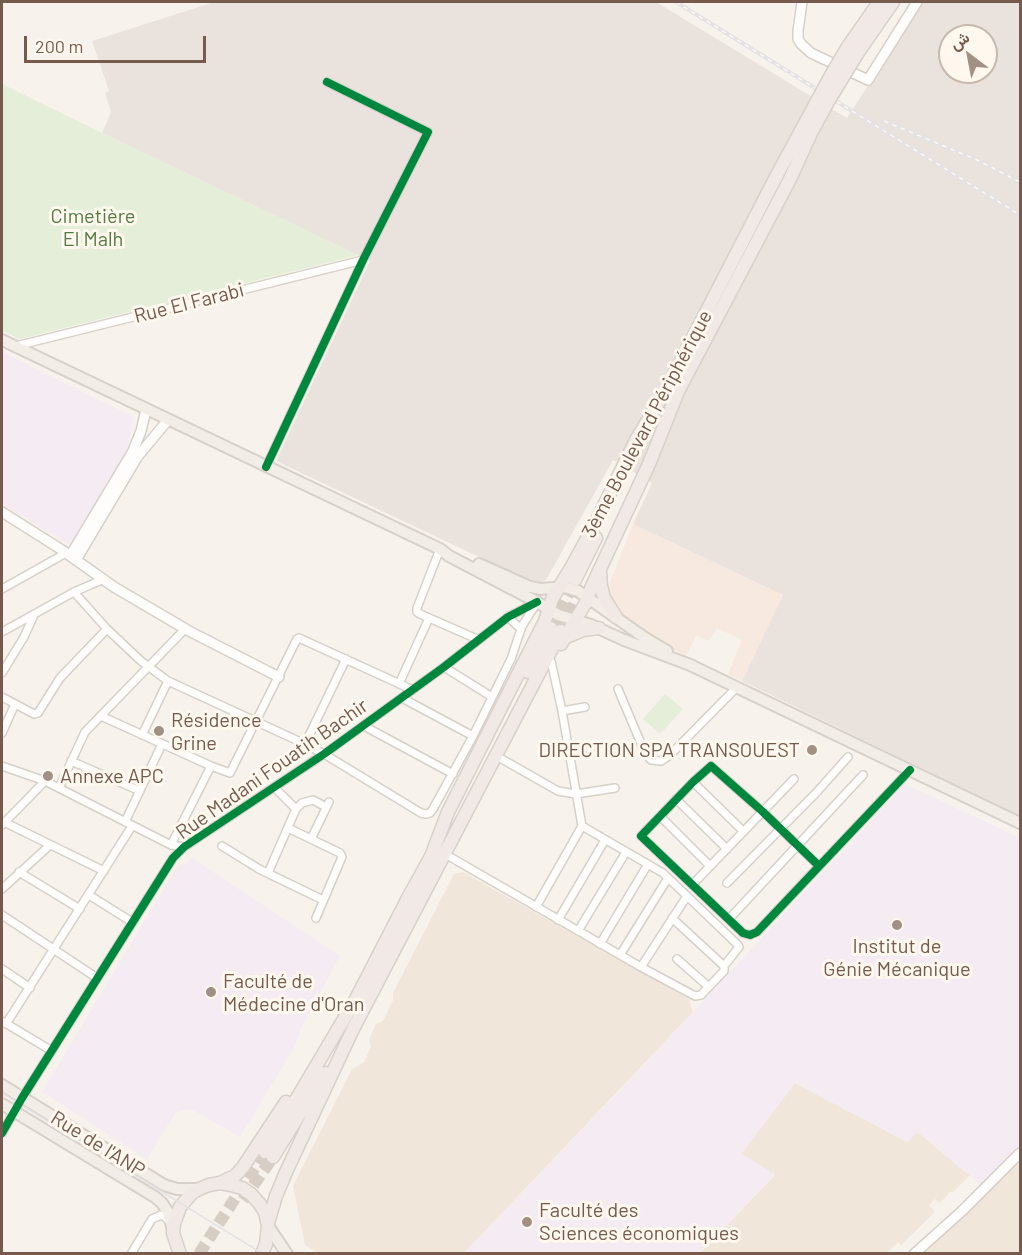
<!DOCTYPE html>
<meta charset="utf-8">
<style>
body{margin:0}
#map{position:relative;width:1022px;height:1255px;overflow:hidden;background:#f7f3ec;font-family:Barlow,Vazirmatn,sans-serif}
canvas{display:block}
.frame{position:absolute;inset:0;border:3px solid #755a4d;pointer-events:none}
.north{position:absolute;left:938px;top:24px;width:60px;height:60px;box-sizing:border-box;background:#fef8ee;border:2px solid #c7b9ae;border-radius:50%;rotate:328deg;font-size:16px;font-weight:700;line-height:24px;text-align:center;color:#755a4d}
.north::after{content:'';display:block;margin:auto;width:21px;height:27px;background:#a29085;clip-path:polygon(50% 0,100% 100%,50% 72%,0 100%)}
.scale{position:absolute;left:24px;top:36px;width:182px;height:27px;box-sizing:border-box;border:3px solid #755a4d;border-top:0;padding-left:8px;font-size:18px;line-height:21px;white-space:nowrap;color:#755a4d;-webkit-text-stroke:4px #fef8ee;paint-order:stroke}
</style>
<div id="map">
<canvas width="1022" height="1255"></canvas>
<div class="frame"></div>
<div class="north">ش</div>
<div class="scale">200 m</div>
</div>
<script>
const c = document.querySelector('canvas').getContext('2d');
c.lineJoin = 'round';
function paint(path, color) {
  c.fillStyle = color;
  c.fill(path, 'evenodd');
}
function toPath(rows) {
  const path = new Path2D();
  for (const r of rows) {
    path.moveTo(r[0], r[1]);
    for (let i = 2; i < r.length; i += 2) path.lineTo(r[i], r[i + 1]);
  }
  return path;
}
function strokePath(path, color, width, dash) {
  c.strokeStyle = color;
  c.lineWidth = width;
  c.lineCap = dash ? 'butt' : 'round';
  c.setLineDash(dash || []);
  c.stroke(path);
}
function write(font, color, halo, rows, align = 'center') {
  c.font = font + ' Barlow,sans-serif';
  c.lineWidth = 6;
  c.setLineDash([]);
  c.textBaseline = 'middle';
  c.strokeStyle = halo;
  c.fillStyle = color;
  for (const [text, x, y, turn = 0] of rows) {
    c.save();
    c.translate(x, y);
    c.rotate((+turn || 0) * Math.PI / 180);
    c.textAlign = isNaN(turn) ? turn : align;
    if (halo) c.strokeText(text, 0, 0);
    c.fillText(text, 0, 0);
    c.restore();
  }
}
paint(toPath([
 [463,872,689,999,693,1012,464,1253,318,1253,305,1245,293,1186,352,1069,364,1062,371,1047,369,1039,376,1024,383,1021,393,1000,393,993,454,874],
 [795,1083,907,1142,916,1133,920,1134,965,1172,966,1171,970,1175,953,1192,950,1192,940,1203,935,1199,929,1205,935,1212,901,1245,898,1242,887,1253,699,1254,775,1175,741,1154],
 [1020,1162,1020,1253,924,1253]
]), '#f0e6da');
paint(toPath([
 [633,524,783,595,742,681,728,674,742,640,717,628,709,641,696,636,686,656,671,649,633,623,615,608,608,597,607,590]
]), '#f7e8e0');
paint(toPath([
 [214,2,656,2,847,118,922,2,1020,2,1020,816,742,681,783,595,633,524,652,483,613,460,546,580,536,584,276,461,370,261,102,133,111,112,105,93,109,91,92,41],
 [950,36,986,36,986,72,950,72]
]), '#eae3dd');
paint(toPath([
 [2,352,134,417,128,447,70,545,2,504],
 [905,784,1020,838,1020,1144,981,1185,920,1134,916,1133,908,1142,795,1083,741,1154,775,1174,699,1253,464,1253,621,1089],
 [192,858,340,956,301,1028,294,1048,240,1137,191,1109,176,1112,147,1159,42,1092,178,865,185,864]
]), '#f4ebf3');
paint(toPath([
 [2,84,102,133,358,255,20,339,2,331],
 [665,694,683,709,660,734,643,719]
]), '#e4eed8');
strokePath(toPath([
 [551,628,575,581],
 [561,631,584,584],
 [243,1200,273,1157],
 [199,1254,265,1152]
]), '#d6cdc4', 12, [12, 6]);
const street = toPath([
 [16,346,363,260],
 [266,467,363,260,428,132,327,82],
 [440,549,417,608,417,612,420,614,477,639],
 [2,589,66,553],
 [74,592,107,629,141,661,168,681,305,744,324,754,421,813,426,814,430,813,433,809,473,736,511,659,522,626,536,604],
 [508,617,521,629],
 [2,632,74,592,104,579],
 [551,661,562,711,582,826,663,873,737,944,739,947,724,966],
 [444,667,492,697],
 [2,673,24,637,34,615],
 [399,684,429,618],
 [618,689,645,753,651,760,661,761,670,755,737,687],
 [2,697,34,714,38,713,60,678,107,629],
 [402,698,473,736],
 [562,711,585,707],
 [101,716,211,766,230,773,297,639,299,638,413,690],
 [364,726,453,774],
 [2,733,15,704],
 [142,735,168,681],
 [305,744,346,659],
 [569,751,598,745],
 [500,758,558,791,576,794,615,788],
 [71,761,140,791],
 [2,766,45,781,171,845,184,847],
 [693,782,743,831],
 [59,788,85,732,185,629],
 [275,788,296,809,302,803,313,800,326,807],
 [676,799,727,849],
 [660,816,710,866],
 [4,822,104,871],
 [125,822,162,744],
 [2,825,45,781],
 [288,828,340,853,342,857,316,918],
 [311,839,329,802],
 [171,845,211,766],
 [222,846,259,869,323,900],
 [445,854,641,967,695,996,701,995,724,971,724,966,672,918],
 [819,866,762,811,711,766,693,782,641,836,743,933,750,935,757,932,910,770],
 [19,872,80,909],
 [268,873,296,809],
 [727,883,816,793,848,757],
 [692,885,794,779],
 [2,889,50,845],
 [89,895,132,922],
 [536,907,582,826],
 [2,915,97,978],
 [729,919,863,775],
 [558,920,605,840],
 [578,931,626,852],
 [600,944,648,864],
 [620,955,668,878],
 [677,959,709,987],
 [641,967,687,896],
 [2,969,30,988],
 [2,1021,52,1051],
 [6,1024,132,826],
 [2,1133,22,1098,173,858,184,847,324,754,444,667,508,617,537,602],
 [131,1254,152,1219,161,1215,165,1217,170,1222]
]);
const secondary = toPath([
 [802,2,798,31,798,39,801,44,811,53,868,80,917,2],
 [2,512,62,550,114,587,189,631,279,677],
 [70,556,133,451,141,431,146,410],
 [76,560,138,456,168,420],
 [914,1254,962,1211,1020,1153]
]);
const primary = toPath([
 [2,340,440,549,449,556,537,602,558,615,591,625,624,640,693,666],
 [479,564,530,587,541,589,564,587,578,591,645,638,667,651],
 [688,664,1020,823],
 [2,1085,164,1185,177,1189,199,1189],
 [2,1104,155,1197,162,1203,169,1214,173,1231],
 [268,1226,287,1254]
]);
const highway = toPath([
 [847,48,879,2],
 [857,54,893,2],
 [673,401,790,179],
 [600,571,601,586,604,598,616,617],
 [575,580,596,538],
 [564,638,583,630,599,628],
 [561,644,585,604,592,586,649,464,677,394],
 [528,672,551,628],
 [432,854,448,812,545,621,552,599,571,568,596,522,636,440,667,388,778,173],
 [265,1152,357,997,408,898,435,849],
 [273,1157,325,1073],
 [220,1183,235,1176,243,1167,286,1102],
 [268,1223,276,1196,286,1172,353,1029,561,631],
 [180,1254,173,1233,174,1224,180,1207,192,1193,199,1189,209,1185,220,1183,231,1185,242,1188,251,1194,259,1203,265,1212,268,1226,266,1244,262,1254]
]);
strokePath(street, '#d6d0c9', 10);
strokePath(secondary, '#d7d0c8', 12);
strokePath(primary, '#d8d0ca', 14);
strokePath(highway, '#d8d0ca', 15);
strokePath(street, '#fefdfc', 7);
strokePath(secondary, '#fefdfc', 9);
strokePath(primary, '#f2ede6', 10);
strokePath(highway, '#f1e9e5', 12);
strokePath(toPath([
 [2,1093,263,1254]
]), '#e5e2e5', 1.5);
const rail = toPath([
 [676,2,1020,215],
 [884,121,975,159,1020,182]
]);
strokePath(rail, '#e5e2e5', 4);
strokePath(rail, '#fef8ee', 1.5, [4.5]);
const highwayBridge = toPath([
 [778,173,830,77,847,48],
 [790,179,811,133,829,100,857,54]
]);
strokePath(highwayBridge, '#d8d0ca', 15, []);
strokePath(highwayBridge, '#f1e9e5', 12);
strokePath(toPath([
 [266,467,363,260,428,132,327,82],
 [819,866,762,811,711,766,693,782,641,836,743,933,750,935,757,932,910,770],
 [2,1133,22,1098,173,858,184,847,324,754,444,667,508,617,537,602]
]), '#00873e', 8);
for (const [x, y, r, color] of [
 [159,731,6,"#a29085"],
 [812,750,6,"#a29085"],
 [48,776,6,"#a29085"],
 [897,925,6,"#a29085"],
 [211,992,6,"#a29085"],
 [527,1222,6,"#a29085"]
]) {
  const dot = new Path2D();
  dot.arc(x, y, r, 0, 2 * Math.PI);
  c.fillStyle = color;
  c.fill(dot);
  strokePath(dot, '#fef8ee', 2);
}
write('20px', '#557b44', '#fef8ee', [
 ["Cimetière",93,216],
 ["El Malh",93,239]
]);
write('20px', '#755a4d', '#fef8ee', [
 ["Rue El Farabi",189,303,-14],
 ["3ème Boulevard Périphérique",647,424,-62],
 ["Rue Madani Fouatih Bachir",272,769,-35],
 ["Rue de l'ANP",98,1144,32]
]);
write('20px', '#755a4d', '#fef8ee', [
 ["Résidence",171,720],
 ["Grine",171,743],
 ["DIRECTION SPA TRANSOUEST",800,750,"right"],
 ["Annexe APC",60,776],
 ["Institut de",897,946,"center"],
 ["Génie Mécanique",897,969,"center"],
 ["Faculté de",223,981],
 ["Médecine d'Oran",223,1004],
 ["Faculté des",539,1210],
 ["Sciences économiques",539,1233]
], 'left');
</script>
